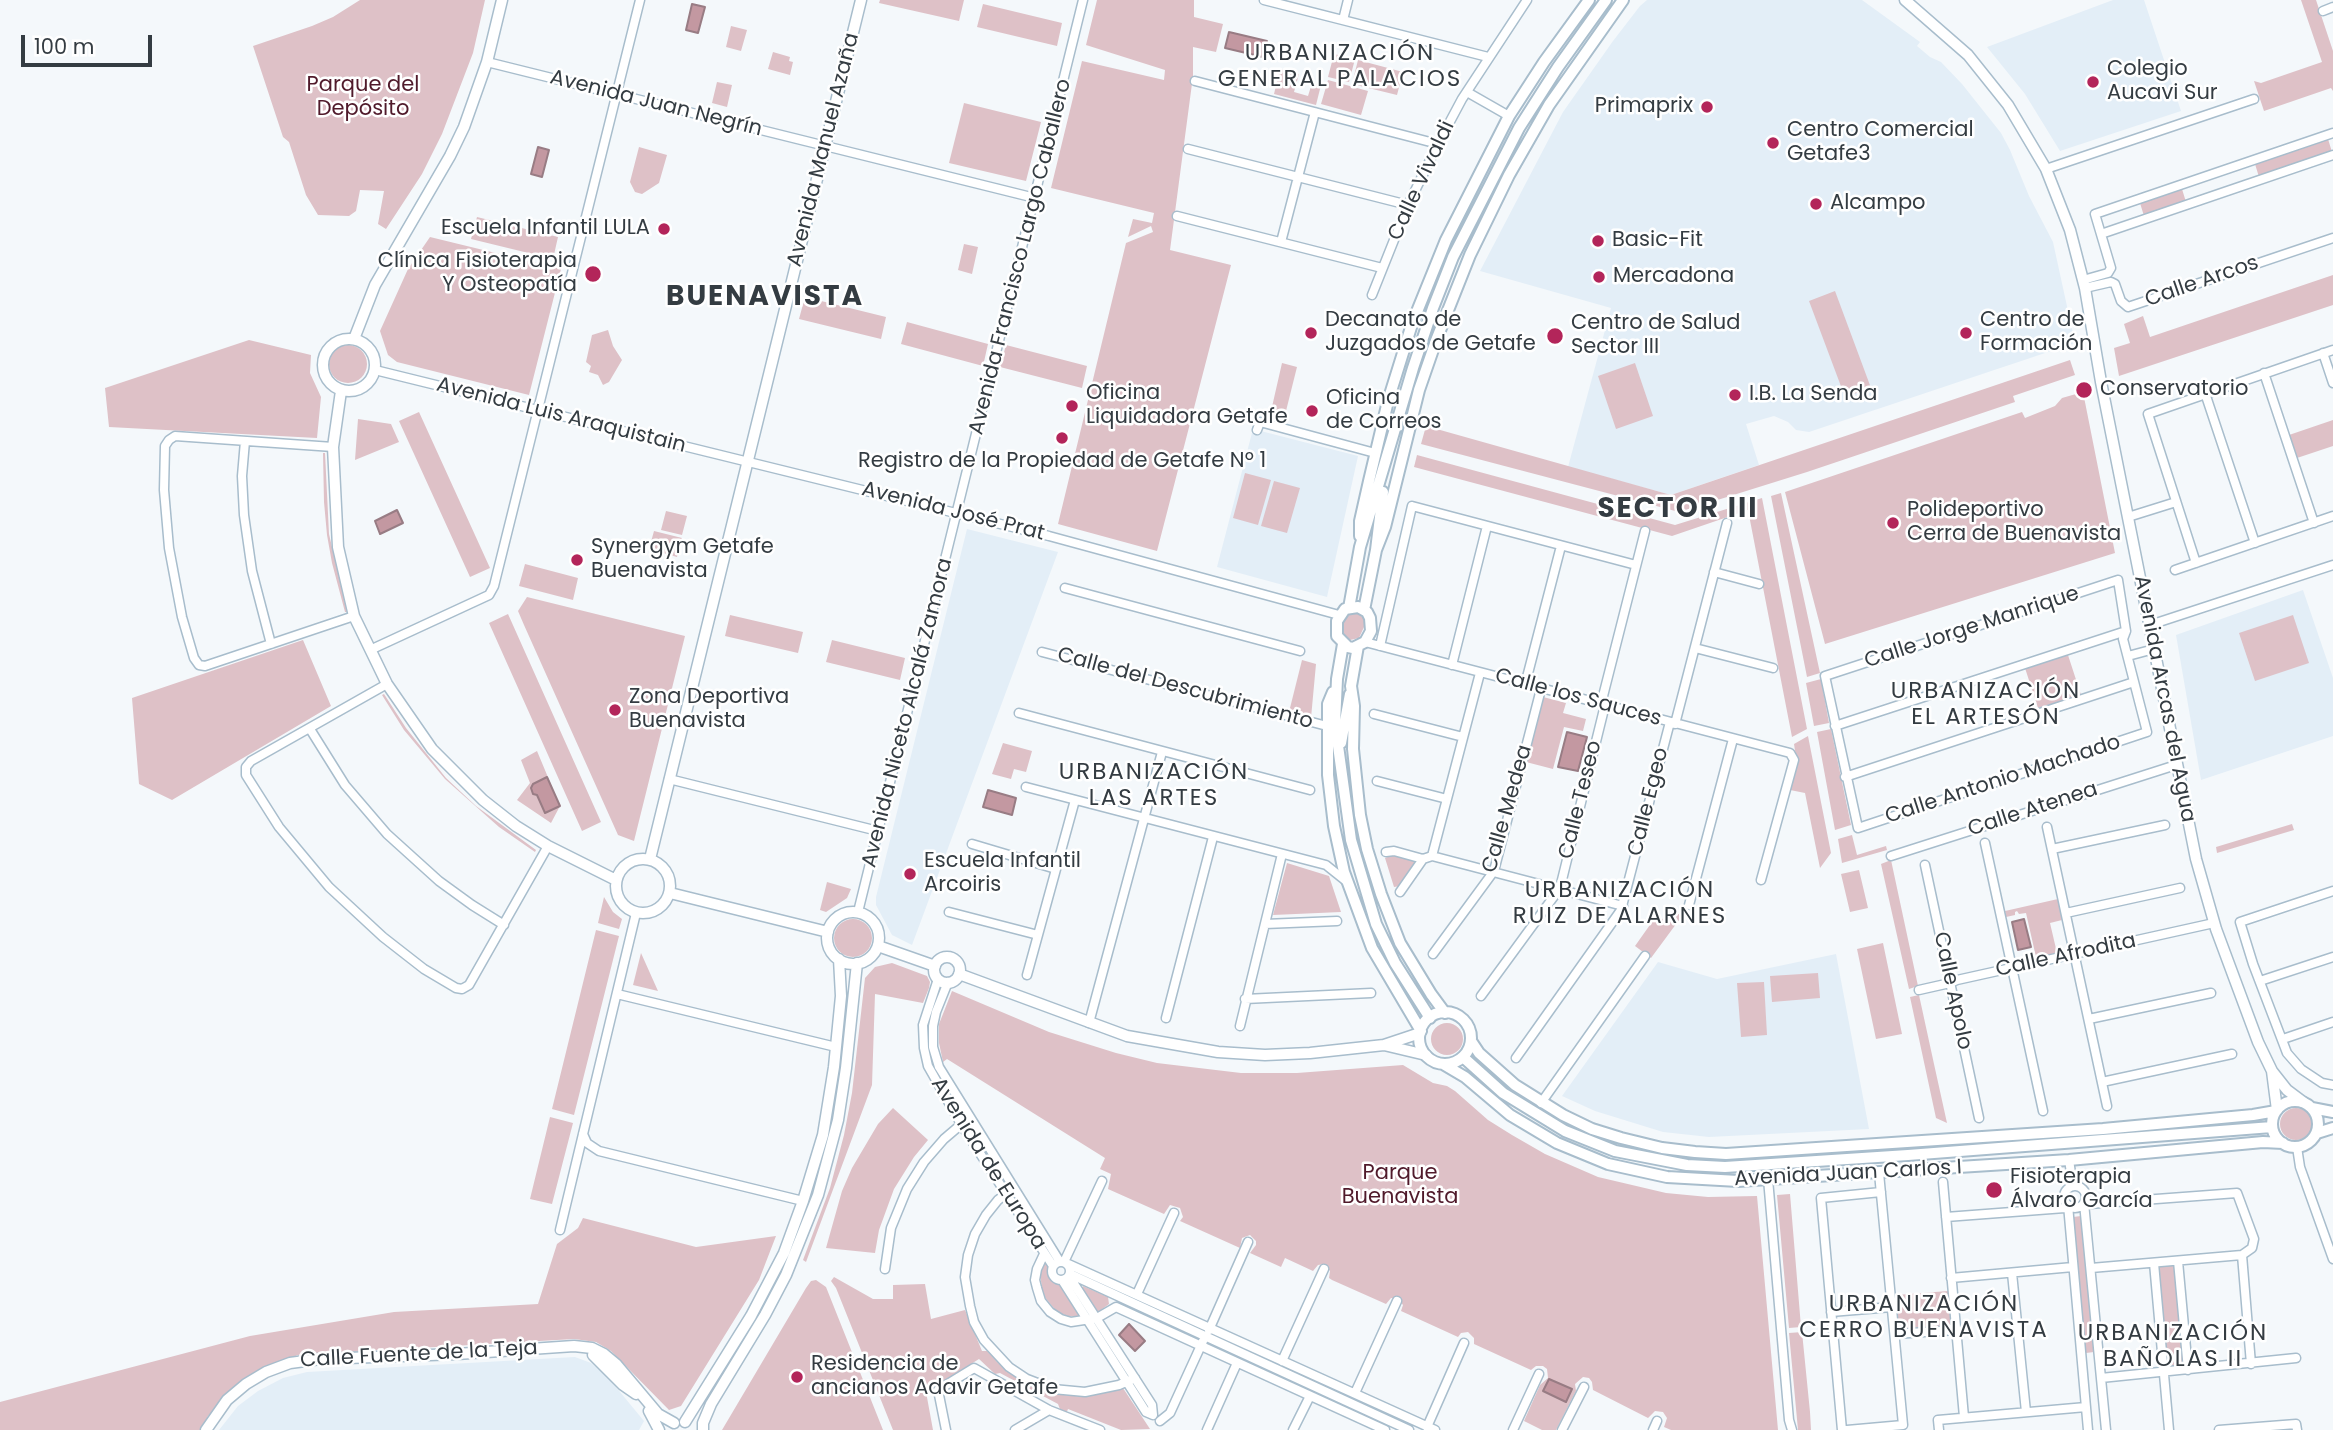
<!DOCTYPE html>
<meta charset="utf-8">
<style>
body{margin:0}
#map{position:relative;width:2333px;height:1430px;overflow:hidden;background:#f4f8fb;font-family:Poppins,sans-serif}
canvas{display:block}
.scale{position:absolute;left:21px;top:35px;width:131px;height:32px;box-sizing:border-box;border:4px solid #343c42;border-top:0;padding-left:9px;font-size:21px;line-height:24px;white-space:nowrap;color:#343c42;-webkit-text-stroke:5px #fff;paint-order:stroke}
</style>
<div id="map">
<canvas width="2333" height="1430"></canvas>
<div class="scale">100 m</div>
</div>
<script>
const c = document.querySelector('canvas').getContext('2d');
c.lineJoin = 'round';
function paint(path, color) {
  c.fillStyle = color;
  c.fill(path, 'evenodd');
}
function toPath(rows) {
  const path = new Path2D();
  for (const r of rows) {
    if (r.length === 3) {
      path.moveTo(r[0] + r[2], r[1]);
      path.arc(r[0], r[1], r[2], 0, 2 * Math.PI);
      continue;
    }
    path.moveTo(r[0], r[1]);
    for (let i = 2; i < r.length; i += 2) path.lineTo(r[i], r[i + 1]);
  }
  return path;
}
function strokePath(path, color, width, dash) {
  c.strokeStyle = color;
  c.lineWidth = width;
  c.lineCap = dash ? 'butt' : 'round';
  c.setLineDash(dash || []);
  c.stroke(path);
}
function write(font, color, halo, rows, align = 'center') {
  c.font = font + ' Poppins,sans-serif';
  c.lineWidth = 5;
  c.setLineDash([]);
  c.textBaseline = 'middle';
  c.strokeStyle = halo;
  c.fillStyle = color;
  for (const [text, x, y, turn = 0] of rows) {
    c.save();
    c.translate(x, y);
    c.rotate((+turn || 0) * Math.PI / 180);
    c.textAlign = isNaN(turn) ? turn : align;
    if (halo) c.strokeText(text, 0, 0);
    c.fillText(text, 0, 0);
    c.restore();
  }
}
paint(toPath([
 [1647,0,1862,0,1920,42,1917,46,1930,57,1941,62,1962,84,2001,133,2010,150,2029,196,2053,242,2075,343,1809,432,1796,430,1788,422,1774,416,1746,424,1759,465,1671,495,1568,467,1611,308,1480,271,1563,112,1613,41,1640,6],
 [2113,0,2144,0,2181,111,2060,151,2025,94,1987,47],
 [1253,429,1358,456,1327,597,1217,567],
 [967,529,1058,552,912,945,892,935,876,905,876,897],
 [2303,590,2333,678,2333,736,2201,780,2176,635],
 [1836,954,1869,1129,1709,1137,1663,1132,1595,1111,1562,1096,1658,962,1717,979],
 [575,1357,591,1363,606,1375,644,1421,639,1430,219,1430,238,1406,258,1391,283,1378,307,1372]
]), '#e3eef7');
paint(toPath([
 [360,0,485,0,473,53,442,134,422,174,386,229,378,224,384,191,360,190,356,211,349,216,318,215,306,195,289,142,283,137,253,46,312,26,333,17],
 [880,0,964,0,959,21,879,3],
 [1097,0,1194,0,1194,17,1223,24,1216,52,1193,47,1193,76,1170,250,1231,265,1157,551,1058,524,1126,243,1153,232,1151,226,1128,237,1133,219,1152,223,1154,213,1051,188,1082,61,1164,80,1165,70,1086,45],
 [2301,0,2316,0,2333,51,2333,91,2331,88,2264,111,2254,81,2261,83,2322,62],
 [983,4,1062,23,1057,46,977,27],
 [731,26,747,30,741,51,726,47],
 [773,52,790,57,789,61,793,62,790,75,768,69],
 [1334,54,1355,59,1349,82,1328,77],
 [1358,60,1403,72,1397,95,1352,84],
 [1280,69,1299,74,1294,92,1308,96,1312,83,1321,85,1316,105,1274,94],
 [1328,80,1368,91,1361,115,1321,104],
 [717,82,732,85,727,107,712,103],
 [964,103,1041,122,1026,181,949,163],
 [2328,139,2332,152,2259,177,2255,164],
 [639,147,667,155,659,183,642,194,635,192,630,182],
 [2182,189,2186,202,2144,216,2140,203],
 [477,217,558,237,553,259,471,239],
 [430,237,561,269,529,395,397,362,388,355,380,331,408,269],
 [964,244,978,247,972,274,958,270],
 [2333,275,2333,305,2119,376,2114,348,2130,343,2124,324,2143,316,2150,337],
 [1835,291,1871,388,1845,397,1809,301],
 [805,297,886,317,881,339,799,319],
 [907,322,988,344,983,366,901,344],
 [608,330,613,346,622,360,609,382,603,385,598,375,589,372,591,366,586,362,592,335],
 [249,340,311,355,310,373,321,397,317,438,109,427,105,388],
 [348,364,19],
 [1006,345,1087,366,1082,388,1000,367],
 [2070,360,2075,375,2013,396,2015,402,1807,472,1679,512,1421,444,1426,426,1671,495],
 [1282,363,1297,367,1283,423,1269,420],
 [1635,363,1653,416,1616,429,1598,376],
 [2083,392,2115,553,1825,644,1785,492,2022,412,2025,418,2055,406,2062,398],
 [419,412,490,568,470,577,399,421],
 [358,419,391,424,399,442,355,460],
 [2333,420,2333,446,2297,458,2289,435],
 [323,453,325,453,329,534,347,612,345,612,332,563,327,535,324,502],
 [1417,455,1675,525,1762,498,1807,729,1792,737,1748,510,1672,536,1414,467],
 [1245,473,1271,480,1258,525,1233,518],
 [1274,481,1300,488,1287,533,1261,526],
 [1781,493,1820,673,1807,677,1771,496],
 [666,511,687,516,682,535,661,530],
 [654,531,682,538,677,557,649,549],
 [525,564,578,578,573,600,519,586],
 [527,597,685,636,634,841,618,835,524,625,518,611],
 [1358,613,1364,619,1364,627,1359,638,1350,640,1343,635,1342,624,1347,615],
 [508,614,601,822,582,831,489,623],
 [730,615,803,632,798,653,725,636],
 [2293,615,2309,663,2255,681,2239,633],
 [303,640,331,706,172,800,139,784,132,698],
 [832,640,905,658,900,680,826,662],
 [2068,655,2081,695,2038,708,2025,668],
 [1302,660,1316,664,1311,718,1289,712],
 [1821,679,1829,723,1814,726,1806,683],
 [384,694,406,728,446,778,476,806,536,850,535,852,499,827,445,779,404,730,382,695],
 [1543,697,1566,703,1563,713,1586,719,1583,731,1564,727,1553,769,1526,762],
 [1831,729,1851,825,1835,830,1817,732],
 [1808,736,1831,853,1820,868,1805,793,1790,790,1797,764,1794,744],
 [1003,743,1032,751,1026,772,1014,769,1011,779,992,774],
 [537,751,560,806,551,823,517,800,530,783,521,760],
 [2292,824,2294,830,2217,853,2216,847],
 [1852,835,1857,855,1886,846,1887,850,1842,863,1838,839],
 [1393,855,1412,859,1415,864,1401,886,1394,887,1385,858],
 [1891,860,1918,986,1909,989,1881,864],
 [1287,863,1329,876,1341,912,1273,915],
 [1859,870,1868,908,1850,912,1841,874],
 [827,882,851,889,847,898,826,912,820,910],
 [604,897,613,912,622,919,619,929,598,923],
 [2058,899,2062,920,2050,923,2057,953,2036,957,2026,913,2019,914,2017,911,2015,912,2015,915,2006,917,2005,911],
 [1682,913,1682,916,1651,958,1635,946,1652,922],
 [853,938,19],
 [596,930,619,936,574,1115,552,1109],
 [1883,943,1902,1034,1876,1039,1857,949],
 [641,953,658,991,633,985],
 [892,963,927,976,930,982,929,988,923,1003,875,994,872,1085,806,1262,803,1260,830,1188,844,1135,852,1093,865,978,875,967],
 [1818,973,1820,998,1772,1002,1770,976],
 [1764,982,1767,1035,1741,1037,1737,983],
 [952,991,1049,1032,1116,1053,1157,1063,1241,1073,1297,1073,1403,1065,1433,1083,1447,1086,1455,1091,1488,1120,1512,1135,1545,1154,1598,1177,1666,1193,1708,1197,1757,1196,1778,1430,1671,1430,1664,1427,1667,1418,1663,1412,1655,1411,1648,1418,1593,1390,1592,1382,1589,1378,1583,1377,1575,1384,1576,1391,1556,1430,1542,1430,1524,1421,1540,1385,1548,1378,1547,1369,1543,1366,1536,1366,1531,1370,1474,1344,1474,1338,1468,1332,1461,1333,1458,1337,1401,1311,1403,1305,1398,1299,1391,1298,1386,1304,1332,1280,1329,1278,1330,1271,1324,1264,1318,1265,1313,1271,1285,1258,1281,1267,1250,1253,1256,1245,1256,1241,1250,1235,1242,1238,1240,1248,1180,1221,1183,1217,1180,1208,1170,1205,1164,1214,1108,1189,1111,1174,1100,1169,1105,1158,947,1059,943,1062,939,1043,939,1024],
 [1919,995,1934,1064,1947,1123,1936,1118,1910,997],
 [1447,1039,16],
 [893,1108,928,1140,914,1157,894,1189,879,1230,875,1253,826,1248,842,1191,852,1168,878,1124],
 [2296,1124,16],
 [550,1117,573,1123,552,1204,530,1199],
 [1790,1194,1801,1327,1789,1328,1777,1195],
 [2081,1216,2094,1352,2086,1353,2073,1217],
 [583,1218,696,1247,776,1236,759,1280,681,1406,669,1410,611,1351,596,1342,574,1339,298,1355,269,1366,231,1391,208,1416,201,1430,0,1430,0,1402,250,1336,394,1312,538,1304,557,1244,578,1228],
 [1045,1260,1049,1266,1048,1273,1052,1281,1060,1284,1081,1317,1068,1316,1057,1312,1043,1295,1040,1274],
 [2175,1265,2184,1366,2167,1368,2158,1267],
 [834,1277,873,1299,893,1299,893,1285,925,1284,931,1319,965,1310,982,1351,987,1351,1006,1371,1025,1383,1053,1394,1086,1397,1123,1388,1150,1429,1121,1430,1068,1409,1066,1414,1061,1412,1058,1404,1000,1373,995,1374,979,1359,926,1392,933,1430,893,1430,836,1288,831,1281],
 [816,1280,826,1287,883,1430,722,1430,806,1288,811,1281],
 [1083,1286,1108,1297,1109,1304,1097,1313,1082,1288],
 [1948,1291,1951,1326,1899,1330,1896,1295],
 [1802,1332,1810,1412,1811,1430,1798,1430,1789,1333]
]), '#dec1c7');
const water = toPath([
 [692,4,705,7,698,33,686,30,692,4],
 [1229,32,1267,41,1263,57,1225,48,1229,32],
 [538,147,549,150,542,177,531,174,538,147],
 [397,510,403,523,380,534,375,521,397,510],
 [1567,732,1587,737,1578,771,1558,767,1567,732],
 [547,777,560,806,545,813,537,795,533,794,531,788,533,784,547,777],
 [988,790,1016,798,1012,815,983,807,988,790],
 [2024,919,2031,947,2018,950,2012,922,2024,919],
 [1129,1324,1145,1341,1135,1351,1119,1335,1129,1324],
 [1549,1379,1572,1389,1566,1402,1543,1391,1549,1379]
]);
paint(water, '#c398a1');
strokePath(water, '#987c84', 2);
const minor = toPath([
 [1264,0,1488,57],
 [2323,11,2333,7],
 [1343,20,1348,0],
 [487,62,1035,198],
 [1195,81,1438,144],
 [1467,92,1509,116],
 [1188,149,1408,205],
 [2046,169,2254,99],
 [1177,216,1382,268],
 [2101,234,2333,155],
 [1281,242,1315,112],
 [2083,280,2108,273,2111,268,2095,214,2333,133],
 [2085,288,2111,282,2115,284,2121,301,2128,307,2333,238],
 [1372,295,1408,205,1438,144,1462,99,1527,0],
 [2323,353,2333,383],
 [375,370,1049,536,1339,615],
 [2264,373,2314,523],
 [2205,393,2255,543],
 [1257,430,1260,422,1375,453],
 [245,441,242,476,244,515,252,571,271,644],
 [333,447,175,436,169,440,165,446,164,490,169,548,182,617,194,658,199,665,205,666,354,616],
 [2128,517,2176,502],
 [2196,563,2148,414,2333,350],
 [2175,570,2333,516],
 [1714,572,1759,584],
 [2118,580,2126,631,2123,639,2147,732,1858,828,1825,676,2118,580],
 [1065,588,1300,651],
 [2150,625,2333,565],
 [1365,642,1790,753,1794,760,1761,880],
 [1380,646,1412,506,1636,565],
 [1695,648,1773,668],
 [370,650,489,595,494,586,640,0],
 [1042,652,1327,726],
 [2128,656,2154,649],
 [1452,665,1487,526],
 [387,684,251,761,246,767,246,775,279,827,329,887,383,937,424,969,456,988,462,989,469,985,548,846],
 [1525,685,1561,546],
 [1601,704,1645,531],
 [1019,713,1310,790],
 [1374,714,1463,737],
 [1675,724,1727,523],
 [1835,726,2126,631],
 [310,729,345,785,387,834,439,881,472,905,504,925],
 [1845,777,2134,682],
 [669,779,878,831],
 [1377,781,1447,799],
 [1026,787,1326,865,1346,881],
 [2047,827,2107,1106],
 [1985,843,2043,1111],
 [972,844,1056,869],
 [2052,849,2165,825],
 [1386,852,1394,851,1423,859,1432,856],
 [1432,856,1623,906],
 [1432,856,1480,673],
 [1891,856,2176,765],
 [1925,865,1979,1118],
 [2333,891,2240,922,2253,964,2287,1053,2301,1069,2322,1083,2333,1085],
 [1400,892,1423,859],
 [1689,905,1733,739],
 [858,912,1083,0],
 [949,912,1038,935],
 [2066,913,2180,888],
 [1265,924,1337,921],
 [1433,954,1494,871,1541,689],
 [1027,975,1075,800],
 [938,979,923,1025,924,1048,928,1066,961,1124,1053,1266],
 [2260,981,2333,957],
 [948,982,936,1012,933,1026,933,1047,939,1067,1060,1262],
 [1919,990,1950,983,1957,980,2214,923],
 [617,994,836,1047],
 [1481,996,1560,888,1605,705],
 [1245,999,1371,993],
 [1166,1018,1213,837],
 [2089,1019,2211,993],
 [1089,1023,1162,752],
 [1240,1026,1282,854],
 [2283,1039,2333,1022],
 [1516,1058,1621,910,1670,722],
 [2102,1082,2232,1054],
 [1541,1103,1645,956],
 [583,1134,587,1143,599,1151,803,1201],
 [2297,1147,2300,1167,2333,1259],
 [2069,1160,2073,1186],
 [1768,1179,1789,1420,1792,1430],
 [1943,1182,1964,1417],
 [2075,1197,11],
 [1014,1188,998,1200,986,1215,975,1234,968,1255,965,1277,970,1306,974,1322,984,1340,1009,1367,1027,1379,1053,1389,1085,1392,1119,1385,1135,1378],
 [2085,1202,2089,1204,2237,1193,2254,1239,2252,1248,2242,1255,2091,1268],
 [2084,1203,2106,1430],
 [1946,1217,2065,1208,2068,1205,2088,1430],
 [560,1230,636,913],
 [1044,1254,1037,1269,1035,1280,1037,1288,1041,1301,1050,1312,1061,1319,1071,1322,1097,1318,1116,1307,1385,1430],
 [2242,1255,2251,1364],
 [2178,1261,2188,1370],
 [1061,1271,9],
 [1064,1262,1102,1181],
 [1066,1263,1435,1430],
 [2154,1263,2169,1430],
 [885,1269,891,1228,907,1189,924,1162,944,1139,964,1122],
 [2012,1273,2026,1412],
 [1070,1274,1409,1430],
 [1951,1278,2073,1267],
 [1062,1280,1146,1412,1153,1415,1152,1405,1069,1276],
 [1137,1294,1174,1213],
 [1831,1312,1892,1307],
 [1209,1330,1248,1242],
 [1895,1334,1956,1330],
 [1282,1361,1324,1269],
 [2101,1378,2296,1358],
 [1355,1393,1397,1301],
 [1160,1421,1170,1413,1203,1341],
 [1427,1427,1464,1343],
 [946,1430,938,1390,974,1368,1049,1410,1100,1430],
 [1015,1430,1049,1410],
 [1207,1430,1237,1363],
 [1293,1430,1310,1396],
 [1513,1430,1539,1374],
 [1562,1430,1584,1387],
 [1653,1430,1657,1421],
 [1842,1430,1821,1198,1881,1192],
 [1847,1430,1903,1425,1879,1173],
 [1939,1430,1938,1420,2086,1407],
 [2219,1430,2296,1424,2297,1430]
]);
const tertiary = toPath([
 [1905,0,1968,55,2008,105,2046,169,2070,230,2085,288,2101,382,2196,859,2216,929,2258,1042,2272,1071,2287,1090,2303,1102],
 [349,365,26],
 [354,339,375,285,450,156,464,127,487,62,502,0],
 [341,391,333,447,338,547,354,616,387,684,432,749,483,800,516,826,548,846,616,880],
 [643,886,27],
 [650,859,861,0],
 [670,893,828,932],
 [853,938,26],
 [878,946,935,966],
 [947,970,13],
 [959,974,1127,1036,1218,1052,1265,1055,1310,1053,1384,1045,1420,1033],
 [1384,1045,1426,1055],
 [2272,1071,2277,1110],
 [593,1355,623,1385,636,1394],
 [649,1411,659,1430],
 [685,1422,751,1316,784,1253,803,1201,823,1135,834,1067,841,996,839,959],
 [206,1430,227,1400,246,1384,266,1372,290,1363,320,1359,457,1354,574,1346,592,1348,604,1354,616,1364,658,1414,674,1423],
 [703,1430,703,1423,711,1404,765,1315,786,1275,818,1195,838,1120,846,1068,857,963]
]);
const secondary = toPath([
 [1360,536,1360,521,1369,481,1388,401,1412,324,1446,240,1509,116,1544,62,1589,0],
 [1376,550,1385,527,1419,390,1437,338,1470,255,1509,175,1549,105,1623,0],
 [1358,607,1367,612,1370,618,1371,631,1365,642,1353,648,1348,647,1337,636,1337,621,1345,609,1358,607],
 [1349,608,1360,547,1413,368,1433,308,1453,257,1519,128,1558,67,1606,0],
 [1364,610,1376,550,1383,492],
 [1343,644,1337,679,1335,724,1351,840,1376,924,1395,963,1430,1018],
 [1358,646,1351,686,1354,706,1353,749,1360,815,1367,849,1381,894,1400,943,1431,994,1445,1013],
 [1333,692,1328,704,1328,775,1334,826,1344,872,1372,948,1421,1031],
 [1341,743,1350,694],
 [1445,1038,26],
 [1471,1041,1479,1053,1515,1085,1563,1115,1592,1129,1621,1138,1662,1148,1695,1152,1726,1154,2103,1129,2253,1115,2276,1111],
 [1463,1057,1503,1093,1565,1131,1615,1151,1687,1165,1725,1167,1908,1155,2272,1127],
 [1443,1064,1465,1077,1510,1115,1557,1143,1608,1164,1667,1177,1738,1181,2069,1160,2263,1142,2283,1143],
 [2295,1124,23],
 [2312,1108,2333,1112],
 [2317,1133,2333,1128]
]);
strokePath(minor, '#a8bdcc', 11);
strokePath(tertiary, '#a8bdcc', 13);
strokePath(secondary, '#a8bdcc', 14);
strokePath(minor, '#fff', 8);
strokePath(tertiary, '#fff', 10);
strokePath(secondary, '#fff', 10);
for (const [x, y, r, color] of [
 [2093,82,7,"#b3255a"],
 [1707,107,7,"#b3255a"],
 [1773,143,7,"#b3255a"],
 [1816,204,7,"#b3255a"],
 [664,229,7,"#b3255a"],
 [1598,241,7,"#b3255a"],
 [593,274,9,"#b3255a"],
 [1599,277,7,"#b3255a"],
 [1311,333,7,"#b3255a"],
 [1966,333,7,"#b3255a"],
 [1555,336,9,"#b3255a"],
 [2084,390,9,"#b3255a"],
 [1735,395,7,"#b3255a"],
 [1072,406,7,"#b3255a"],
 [1312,411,7,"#b3255a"],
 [1062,438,7,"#b3255a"],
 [1893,523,7,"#b3255a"],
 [577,560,7,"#b3255a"],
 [615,710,7,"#b3255a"],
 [910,874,7,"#b3255a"],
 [1994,1190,9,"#b3255a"],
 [797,1377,7,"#b3255a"]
]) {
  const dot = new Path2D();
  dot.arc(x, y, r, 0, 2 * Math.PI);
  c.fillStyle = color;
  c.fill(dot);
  strokePath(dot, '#fff', 2.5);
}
write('21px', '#343c42', '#fff', [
 ["Colegio",2107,70],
 ["Aucavi Sur",2107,94],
 ["Primaprix",1693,107,"right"],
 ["Centro Comercial",1787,131],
 ["Getafe3",1787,155],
 ["Alcampo",1830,204],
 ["Escuela Infantil LULA",650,229,"right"],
 ["Basic-Fit",1612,241],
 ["Clínica Fisioterapia",577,262,"right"],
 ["Y Osteopatía",577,286,"right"],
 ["Mercadona",1613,277],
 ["Decanato de",1325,321],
 ["Juzgados de Getafe",1325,345],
 ["Centro de",1980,321],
 ["Formación",1980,345],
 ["Centro de Salud",1571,324],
 ["Sector III",1571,348],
 ["Conservatorio",2100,390],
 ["Oficina",1086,394],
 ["Liquidadora Getafe",1086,418],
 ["I.B. La Senda",1749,395],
 ["Oficina",1326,399],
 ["de Correos",1326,423],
 ["Registro de la Propiedad de Getafe Nº 1",1062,462,"center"],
 ["Polideportivo",1907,511],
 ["Cerra de Buenavista",1907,535],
 ["Synergym Getafe",591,548],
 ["Buenavista",591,572],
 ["Zona Deportiva",629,698],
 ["Buenavista",629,722],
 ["Escuela Infantil",924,862],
 ["Arcoiris",924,886],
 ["Fisioterapia",2010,1178],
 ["Álvaro García",2010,1202],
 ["Residencia de",811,1365],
 ["ancianos Adavir Getafe",811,1389]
], 'left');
write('21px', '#501a2b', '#fff', [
 ["Parque del",363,86],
 ["Depósito",363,110],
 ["Parque",1400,1174],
 ["Buenavista",1400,1198]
]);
write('21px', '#343c42', '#fff', [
 ["Avenida Juan Negrín",656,104,14],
 ["Avenida Manuel Azaña",824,150,-76],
 ["Calle Vivaldi",1422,181,-65],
 ["Avenida Francisco Largo Caballero",1021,257,-76],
 ["Calle Arcos",2202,282,-19],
 ["Avenida Luis Araquistain",561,416,14],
 ["Avenida José Prat",953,512,14],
 ["Calle Jorge Manrique",1972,628,-18],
 ["Calle del Descubrimiento",1185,689,15],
 ["Calle los Sauces",1578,698,15],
 ["Avenida Arcas del Agua",2164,699,79],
 ["Avenida Niceto Alcalá Zamora",908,713,-76],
 ["Calle Antonio Machado",2003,780,-18],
 ["Calle Teseo",1581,800,-76],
 ["Calle Egeo",1649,802,-76],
 ["Calle Medea",1508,809,-74],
 ["Calle Atenea",2033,810,-18],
 ["Calle Afrodita",2066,956,-12],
 ["Calle Apolo",1952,991,78],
 ["Avenida de Europa",988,1164,58],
 ["Avenida Juan Carlos I",1848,1174,-3],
 ["Calle Fuente de la Teja",419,1355,-3]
]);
c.letterSpacing = '2px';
write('23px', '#343c42', '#fff', [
 ["URBANIZACIÓN",1340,54],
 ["GENERAL PALACIOS",1340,80],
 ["URBANIZACIÓN",1986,692],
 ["EL ARTESÓN",1986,718],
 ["URBANIZACIÓN",1154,773],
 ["LAS ARTES",1154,799],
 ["URBANIZACIÓN",1620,891],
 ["RUIZ DE ALARNES",1620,917],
 ["URBANIZACIÓN",1924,1305],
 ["CERRO BUENAVISTA",1924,1331],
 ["URBANIZACIÓN",2173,1334],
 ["BAÑOLAS II",2173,1360]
]);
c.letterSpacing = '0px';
c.letterSpacing = '2px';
write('bold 28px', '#343c42', '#fff', [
 ["BUENAVISTA",765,298],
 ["SECTOR III",1678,510]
]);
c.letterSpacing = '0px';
</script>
